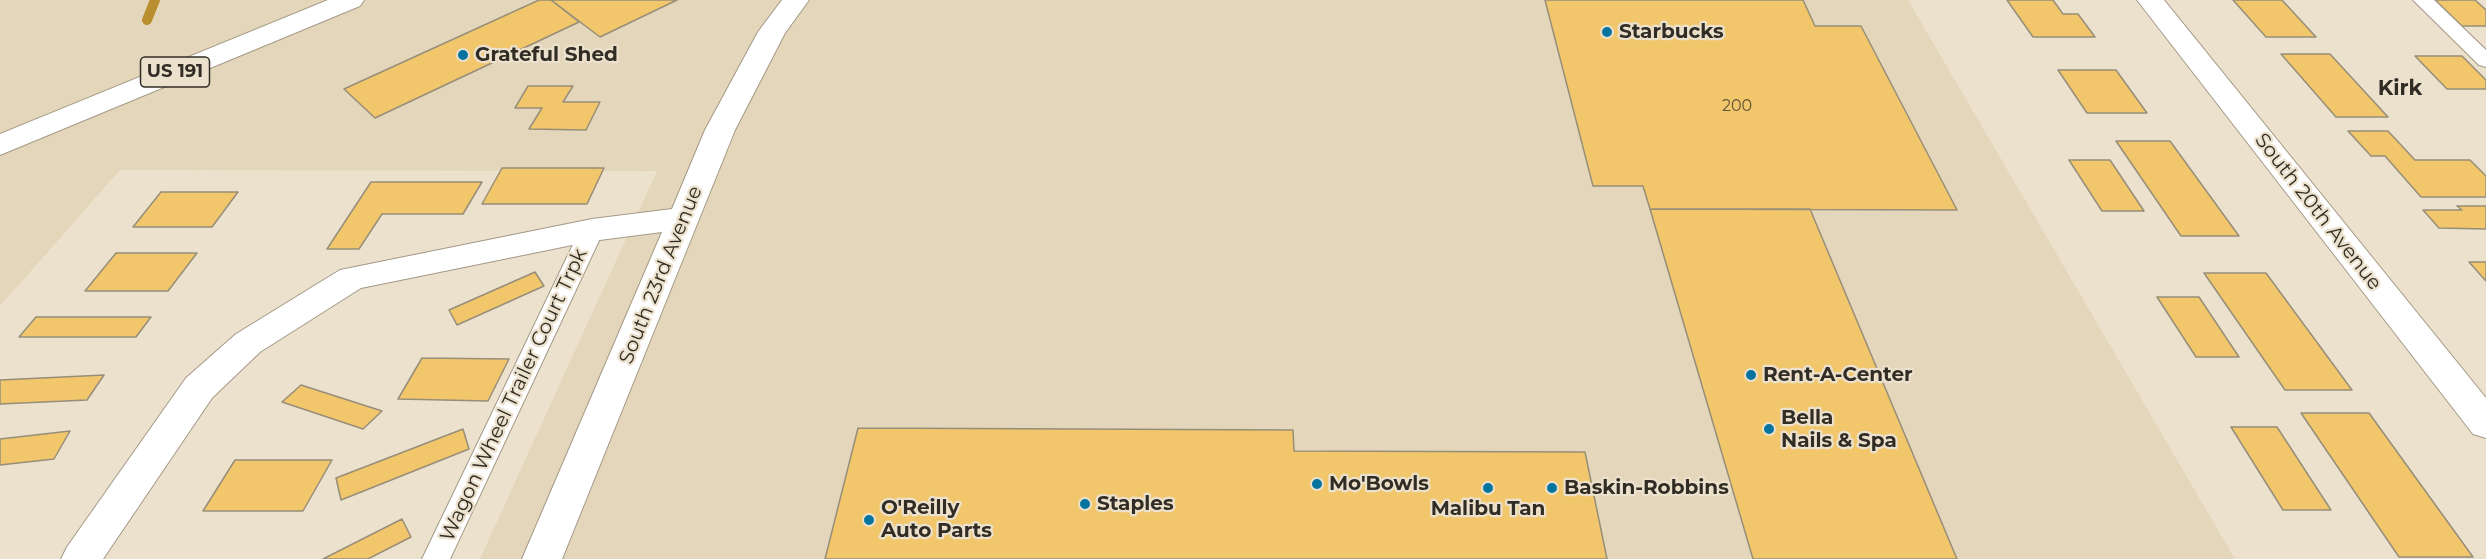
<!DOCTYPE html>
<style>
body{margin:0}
canvas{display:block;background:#ece1cd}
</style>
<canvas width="2486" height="559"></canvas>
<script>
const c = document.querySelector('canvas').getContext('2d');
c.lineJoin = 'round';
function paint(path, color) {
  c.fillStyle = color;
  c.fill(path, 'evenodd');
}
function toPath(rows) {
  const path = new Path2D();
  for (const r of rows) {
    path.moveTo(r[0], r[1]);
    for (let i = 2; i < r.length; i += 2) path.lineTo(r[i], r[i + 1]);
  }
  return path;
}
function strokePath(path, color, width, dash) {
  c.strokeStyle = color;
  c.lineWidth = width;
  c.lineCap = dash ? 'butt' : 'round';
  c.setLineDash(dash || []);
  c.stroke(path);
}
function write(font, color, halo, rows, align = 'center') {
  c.font = font + ' Montserrat,sans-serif';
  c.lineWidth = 4.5;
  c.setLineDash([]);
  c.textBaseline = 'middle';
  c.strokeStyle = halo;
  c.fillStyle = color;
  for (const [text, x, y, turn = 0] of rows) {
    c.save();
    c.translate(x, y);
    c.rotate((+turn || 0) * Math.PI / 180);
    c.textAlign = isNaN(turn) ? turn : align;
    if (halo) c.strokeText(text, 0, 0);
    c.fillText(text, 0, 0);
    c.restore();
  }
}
paint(toPath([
 [0,0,1908,0,2235,559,480,559,657,171,120,170,0,306]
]), '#e4d6ba');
strokePath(toPath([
 [147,20,155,0]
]), '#b98e2e', 10);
const building = toPath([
 [539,0,551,0,579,22,375,118,344,89,539,0],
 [551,0,677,0,600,37,551,0],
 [1545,0,1803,0,1815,26,1861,26,1957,210,1650,209,1643,186,1593,186,1545,0],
 [2007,0,2053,0,2063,14,2078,14,2095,37,2033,37,2007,0],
 [2233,0,2282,0,2316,37,2266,37,2233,0],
 [2435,0,2475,0,2486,10,2486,26,2462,26,2435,0],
 [2281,54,2330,54,2388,117,2336,117,2281,54],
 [2415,56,2462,56,2486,80,2486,89,2447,89,2415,56],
 [2058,70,2116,70,2147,113,2087,113,2058,70],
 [528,86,573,86,563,102,600,102,586,130,529,129,542,108,515,108,528,86],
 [2348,131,2388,131,2415,160,2470,160,2486,176,2486,197,2421,197,2385,156,2371,156,2348,131],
 [2116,141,2170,141,2239,236,2181,236,2116,141],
 [2069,160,2110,160,2144,211,2102,211,2069,160],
 [502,168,604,168,587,204,482,204,502,168],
 [371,182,482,182,463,214,382,214,359,249,327,249,371,182],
 [161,192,238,192,212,227,133,227,161,192],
 [2457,206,2486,206,2486,229,2439,228,2423,210,2462,210,2457,206],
 [1650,209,1810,209,1957,559,1753,559,1650,209],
 [116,253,197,253,168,291,85,291,116,253],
 [2469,262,2486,262,2486,281,2469,262],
 [535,272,544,286,457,325,449,310,535,272],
 [2204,273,2266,273,2352,390,2285,390,2204,273],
 [2157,297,2199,297,2239,357,2196,357,2157,297],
 [36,317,151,317,136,337,19,337,36,317],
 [422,358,509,359,488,401,398,399,422,358],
 [104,375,87,400,0,404,0,380,104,375],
 [301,385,382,411,363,429,282,402,301,385],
 [2301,413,2369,413,2473,557,2399,557,2301,413],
 [2231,427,2277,427,2331,510,2283,510,2231,427],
 [858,428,1293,430,1294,451,1585,452,1607,559,825,559,858,428],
 [463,429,469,449,341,500,336,478,463,429],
 [70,431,54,459,0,465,0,439,70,431],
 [235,460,332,460,303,511,203,511,235,460],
 [402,519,411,537,368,559,323,559,402,519]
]);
paint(building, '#f2c66b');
strokePath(building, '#978e7a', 1.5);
const service = toPath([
 [2413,0,2434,0,2486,50,2486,67,2479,65,2413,0],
 [592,222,600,224,604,230,450,559,422,559,580,230,584,224,592,222]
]);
const minor = toPath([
 [782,0,809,0,785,33,735,130,562,559,522,559,662,232,592,241,361,288,260,352,212,398,103,559,61,559,67,547,186,378,236,334,340,270,592,219,672,209,705,130,758,32,782,0],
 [2137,0,2164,0,2486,398,2486,438,2473,434,2137,0]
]);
const trunk = toPath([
 [328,0,364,0,360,6,0,155,0,134,328,0]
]);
strokePath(service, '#a39986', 2);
strokePath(minor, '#a39986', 2);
strokePath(trunk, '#a39986', 2);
paint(service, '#fff');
paint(minor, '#fff');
paint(trunk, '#fff');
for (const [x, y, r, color] of [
 [1607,32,6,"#06749f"],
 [463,55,6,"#06749f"],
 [1751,375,6,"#06749f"],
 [1769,429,6,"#06749f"],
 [1317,484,6,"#06749f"],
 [1488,488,6,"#06749f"],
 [1552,488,6,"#06749f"],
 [1085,504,6,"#06749f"],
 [869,520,6,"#06749f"]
]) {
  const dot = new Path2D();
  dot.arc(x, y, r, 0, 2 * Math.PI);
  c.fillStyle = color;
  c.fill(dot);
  strokePath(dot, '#ece1cd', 2);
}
write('16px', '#615336', null, [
 ["200",1737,106]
]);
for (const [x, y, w] of [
 [175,72,69]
]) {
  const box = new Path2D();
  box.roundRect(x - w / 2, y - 15, w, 30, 4.5);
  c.fillStyle = '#ece1cd';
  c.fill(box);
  strokePath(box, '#312d25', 1.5);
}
write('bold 18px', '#312d25', null, [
 ["US 191",175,72]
]);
write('bold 20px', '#312d25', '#ece1cd', [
 ["Starbucks",1619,32],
 ["Grateful Shed",475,55],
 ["Rent-A-Center",1763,375],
 ["Bella",1781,418],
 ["Nails & Spa",1781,441],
 ["Mo'Bowls",1329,484],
 ["Baskin-Robbins",1564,488],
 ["Staples",1097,504],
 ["O'Reilly",881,508],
 ["Auto Parts",881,531],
 ["Malibu Tan",1488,509,"center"]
], 'left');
write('20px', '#312d25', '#ece1cd', [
 ["South 20th Avenue",2318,212,52],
 ["South 23rd Avenue",661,275,-68],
 ["Wagon Wheel Trailer Court Trpk",514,395,-65]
]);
write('bold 21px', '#312d25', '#ece1cd', [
 ["Kirk",2400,89]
]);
</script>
